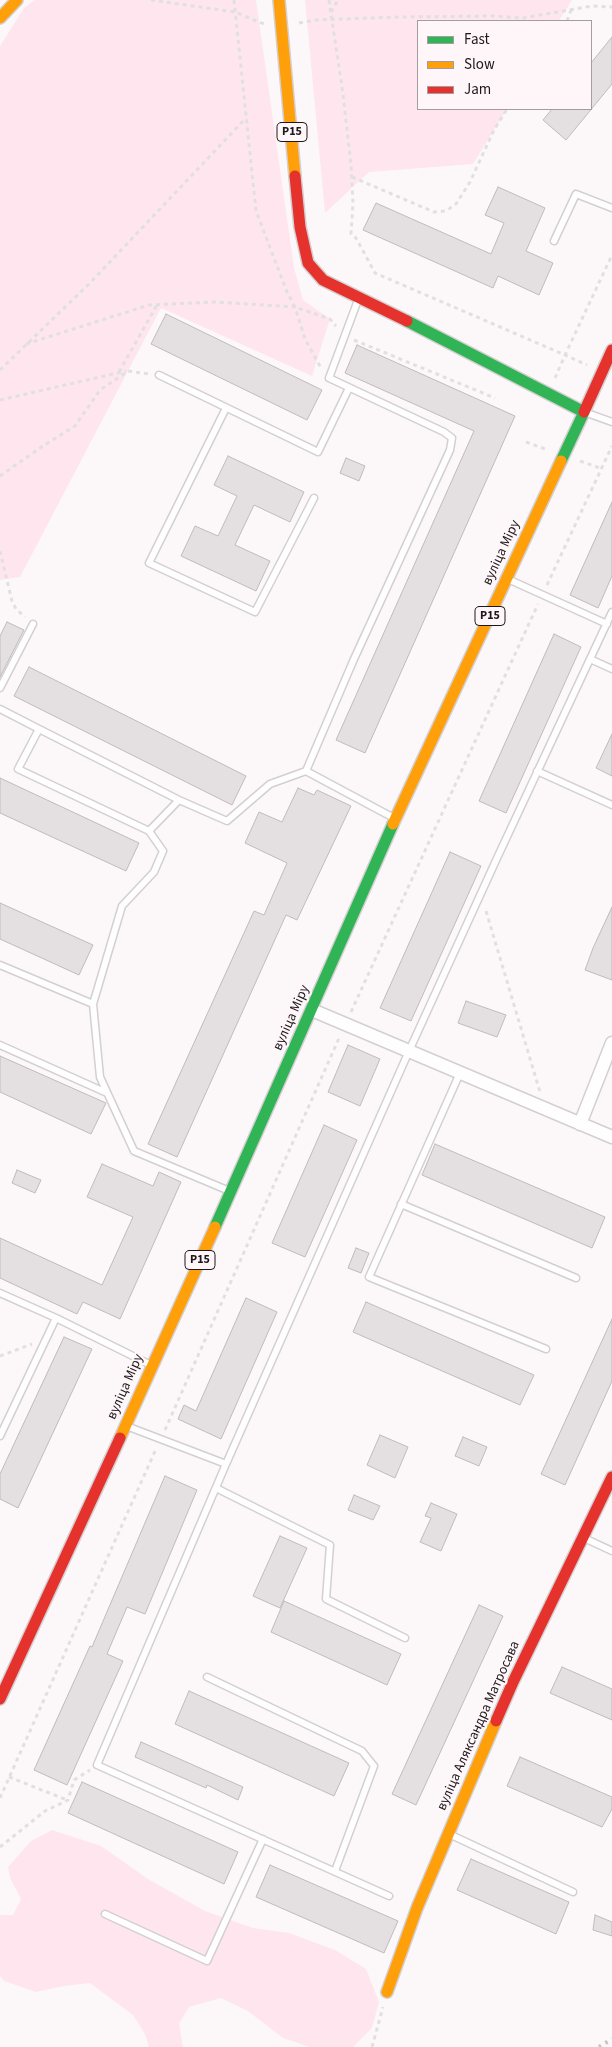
<!DOCTYPE html>
<meta charset="utf-8">
<style>
body{margin:0}
#map{position:relative;width:612px;height:2047px;overflow:hidden;background:#fcf8fa;font-family:"Source Sans 3",sans-serif}
canvas{display:block}
.legend{position:absolute;left:417px;top:20px;width:175px;height:90px;box-sizing:border-box;background:#fef6f9;border:1px solid #a49da0;margin:0;padding:6px 9px;list-style:none;font-size:15px;color:#1d181a}
.legend li{display:flex;align-items:center;gap:10px;height:25px}
.legend b{width:25px;border:1px solid #a49da0}
</style>
<div id="map">
<canvas width="612" height="2047"></canvas>
<ul class="legend">
<li><b style="height:6px;background:#30b455"></b>Fast</li>
<li><b style="height:6px;background:#ff9f0a"></b>Slow</li>
<li><b style="height:6px;background:#e5322d"></b>Jam</li>
</ul>
</div>
<script>
const c = document.querySelector('canvas').getContext('2d');
c.lineJoin = 'round';
function paint(path, color) {
  c.fillStyle = color;
  c.fill(path, 'evenodd');
}
function toPath(rows) {
  const path = new Path2D();
  for (const r of rows) {
    path.moveTo(r[0], r[1]);
    for (let i = 2; i < r.length; i += 2) path.lineTo(r[i], r[i + 1]);
  }
  return path;
}
function strokePath(path, color, width, dash) {
  c.strokeStyle = color;
  c.lineWidth = width;
  c.lineCap = dash ? 'butt' : 'round';
  c.setLineDash(dash || []);
  c.stroke(path);
}
function write(font, color, halo, rows, align = 'center') {
  c.font = font + ' "Source Sans 3",sans-serif';
  c.lineWidth = 4.5;
  c.setLineDash([]);
  c.textBaseline = 'middle';
  c.strokeStyle = halo;
  c.fillStyle = color;
  for (const [text, x, y, turn = 0] of rows) {
    c.save();
    c.translate(x, y);
    c.rotate((+turn || 0) * Math.PI / 180);
    c.textAlign = isNaN(turn) ? turn : align;
    if (halo) c.strokeText(text, 0, 0);
    c.fillText(text, 0, 0);
    c.restore();
  }
}
paint(toPath([
 [35,0,256,0,294,268,303,300,330,319,312,376,161,308,20,577,0,580,0,46,24,8],
 [305,0,572,0,559,21,418,21,418,109,507,109,473,164,369,172,325,213],
 [52,1830,101,1846,148,1879,205,1911,253,1928,289,1933,335,1950,366,1969,379,2002,372,2028,353,2047,310,2047,283,2038,248,2011,221,1998,189,2007,179,2024,183,2047,149,2047,145,2034,133,2015,90,1983,64,1986,36,1992,4,1981,0,1976,0,1915,13,1915,21,1899,10,1878,8,1867,31,1841]
]), '#fee5ee');
const building = toPath([
 [612,37,612,84,566,140,543,120,552,109,591,109,591,63,612,37],
 [498,187,545,208,526,251,553,263,539,295,498,276,493,288,363,230,376,203,491,254,504,223,485,215,498,187],
 [166,314,322,390,307,420,151,344,166,314],
 [357,345,515,416,365,753,336,740,474,431,345,373,357,345],
 [228,456,304,492,290,522,254,505,235,545,270,561,256,591,181,556,195,526,218,536,237,496,214,485,228,456],
 [346,458,365,466,359,481,340,473,346,458],
 [612,502,612,576,598,608,570,595,612,502],
 [7,622,24,630,0,677,0,636,7,622],
 [554,634,581,647,506,813,479,801,554,634],
 [29,667,246,776,232,805,14,696,29,667],
 [612,734,612,776,596,768,612,734],
 [0,778,139,843,126,871,0,813,0,778],
 [298,788,314,795,317,790,351,806,297,920,286,915,177,1157,148,1144,254,911,264,915,287,863,245,843,259,812,282,822,298,788],
 [450,852,481,866,411,1021,380,1008,450,852],
 [0,903,93,945,79,975,0,939,0,903],
 [612,907,612,980,585,970,593,948,612,907],
 [466,1001,506,1015,497,1037,458,1023,466,1001],
 [348,1045,380,1059,360,1106,328,1092,348,1045],
 [0,1056,106,1103,91,1134,0,1092,0,1056],
 [324,1125,357,1140,305,1257,272,1243,324,1125],
 [435,1144,605,1217,592,1248,422,1175,435,1144],
 [102,1164,153,1186,159,1172,181,1182,120,1319,83,1302,77,1314,0,1278,0,1238,102,1285,133,1217,87,1197,102,1164],
 [17,1170,41,1180,35,1193,12,1183,17,1170],
 [356,1248,369,1253,361,1273,348,1268,356,1248],
 [246,1298,277,1312,221,1439,178,1419,184,1405,196,1411,246,1298],
 [366,1302,534,1375,520,1405,353,1332,366,1302],
 [612,1319,612,1381,565,1485,541,1474,612,1319],
 [64,1337,92,1349,18,1508,0,1499,0,1474,64,1337],
 [380,1435,408,1447,395,1478,367,1465,380,1435],
 [463,1437,487,1447,479,1466,455,1456,463,1437],
 [165,1476,197,1490,145,1614,127,1607,107,1654,123,1661,67,1785,34,1770,90,1646,92,1647,165,1476],
 [354,1495,380,1506,373,1520,348,1510,354,1495],
 [431,1503,457,1514,441,1551,420,1542,431,1518,425,1516,431,1503],
 [280,1536,307,1548,280,1608,253,1596,280,1536],
 [284,1601,401,1654,387,1685,271,1632,284,1601],
 [479,1605,503,1616,416,1805,392,1794,479,1605],
 [562,1667,612,1689,612,1720,550,1693,562,1667],
 [189,1691,349,1763,334,1796,175,1724,189,1691],
 [141,1742,243,1787,238,1800,207,1785,206,1788,135,1757,141,1742],
 [520,1757,612,1797,612,1809,602,1827,507,1786,520,1757],
 [82,1782,238,1852,224,1884,68,1813,82,1782],
 [471,1859,569,1902,556,1934,457,1890,471,1859],
 [270,1865,398,1921,384,1953,256,1897,270,1865],
 [595,1915,612,1922,612,1936,593,1930,595,1915]
]);
paint(building, '#e4dfe1');
strokePath(building, '#bfbbbd', 1);
const lane = toPath([
 [554,241,576,194,612,208],
 [358,300,329,378,444,432,452,438,450,450,354,659,306,771,392,817],
 [159,375,318,452,349,388],
 [226,408,149,563,255,612,314,498],
 [587,413,612,422],
 [510,580,607,624],
 [590,659,612,669],
 [0,688,33,624],
 [0,709,39,729],
 [537,771,612,805],
 [179,800,39,729,18,769,149,831,163,851,154,872,122,906,93,1004,100,1077,134,1151,227,1190],
 [149,831,179,800,227,821,270,784,306,771],
 [0,965,93,1004],
 [0,1045,107,1093],
 [460,1073,369,1277,546,1349],
 [401,1204,576,1278],
 [0,1293,56,1318,151,1365],
 [129,1427,226,1464],
 [0,1436,56,1318],
 [216,1488,330,1545,326,1599,405,1638],
 [584,1538,612,1551],
 [207,1677,362,1751,374,1766,335,1871],
 [449,1834,573,1892],
 [389,1896,97,1765,226,1464,409,1051,498,856,612,612],
 [105,1914,207,1961,263,1839]
]);
const street = toPath([
 [312,1010,612,1137],
 [580,1124,612,1043]
]);
const fast = toPath([
 [407,321,584,412,561,461],
 [215,1227,393,824]
]);
const slow = toPath([
 [279,0,295,176],
 [0,18,17,0],
 [393,824,561,461],
 [120,1438,215,1227],
 [387,1992,417,1908,496,1721]
]);
const jam = toPath([
 [295,176,300,227,308,263,323,280,407,321],
 [584,412,612,350],
 [0,1699,120,1438],
 [496,1721,513,1682,612,1477]
]);
strokePath(lane, '#d4cfd1', 9);
strokePath(street, '#d4cfd1', 15);
strokePath(fast, '#d4cfd1', 14);
strokePath(slow, '#d4cfd1', 14);
strokePath(jam, '#d4cfd1', 14);
strokePath(toPath([
 [151,0,235,12,264,24],
 [234,0,256,211,287,292,295,307,330,319,336,326],
 [329,0,343,94,351,165,353,203,351,234,356,238,375,273,565,355,612,255],
 [331,12,338,0],
 [567,21,571,10],
 [299,23,316,20,400,17,493,16,523,18,592,6,612,7],
 [352,177,434,212,446,211,456,204,470,182,494,130,507,109],
 [354,340,495,398],
 [26,344,149,305,215,302,295,307,305,339,321,368],
 [0,370,89,284,246,118],
 [119,372,157,305],
 [555,378,565,355,587,365],
 [0,400,126,371],
 [526,442,548,450],
 [580,461,600,468],
 [0,476,43,446,75,426,100,390,128,371,149,374],
 [0,551,12,601,16,609,25,617],
 [547,585,612,446],
 [486,911,540,1092],
 [351,1012,538,604],
 [0,1356,32,1344],
 [165,1430,340,1036],
 [9,1777,67,1800],
 [0,1798,156,1449],
 [0,1847,45,1811,68,1800,74,1780,90,1770],
 [372,2047,383,2007]
]), '#e1e0e0', 3, [4, 4]);
strokePath(lane, '#fffefe', 6);
strokePath(street, '#fffefe', 12);
strokePath(fast, '#30b455', 11);
strokePath(slow, '#ff9f0a', 11);
strokePath(jam, '#e5322d', 11);
strokePath(toPath([
 [599,2047,612,2039]
]), '#c5c4c4', 4, [2.5, 5]);
for (const [x, y, w] of [
 [292,132,30],
 [490,616,30],
 [200,1260,30]
]) {
  const box = new Path2D();
  box.roundRect(x - w / 2, y - 9.5, w, 19, 4);
  c.fillStyle = '#fef6f9';
  c.fill(box);
  strokePath(box, '#1d181a', 1);
}
write('bold 12px', '#1d181a', null, [
 ["Р15",292,132],
 ["Р15",490,616],
 ["Р15",200,1260]
]);
write('14px', '#1d181a', '#fef6f9', [
 ["вуліца Міру",502,553,-65],
 ["вуліца Міру",292,1018,-66],
 ["вуліца Міру",126,1387,-66],
 ["вуліца Аляксандра Матросава",479,1726,-66]
]);
</script>
